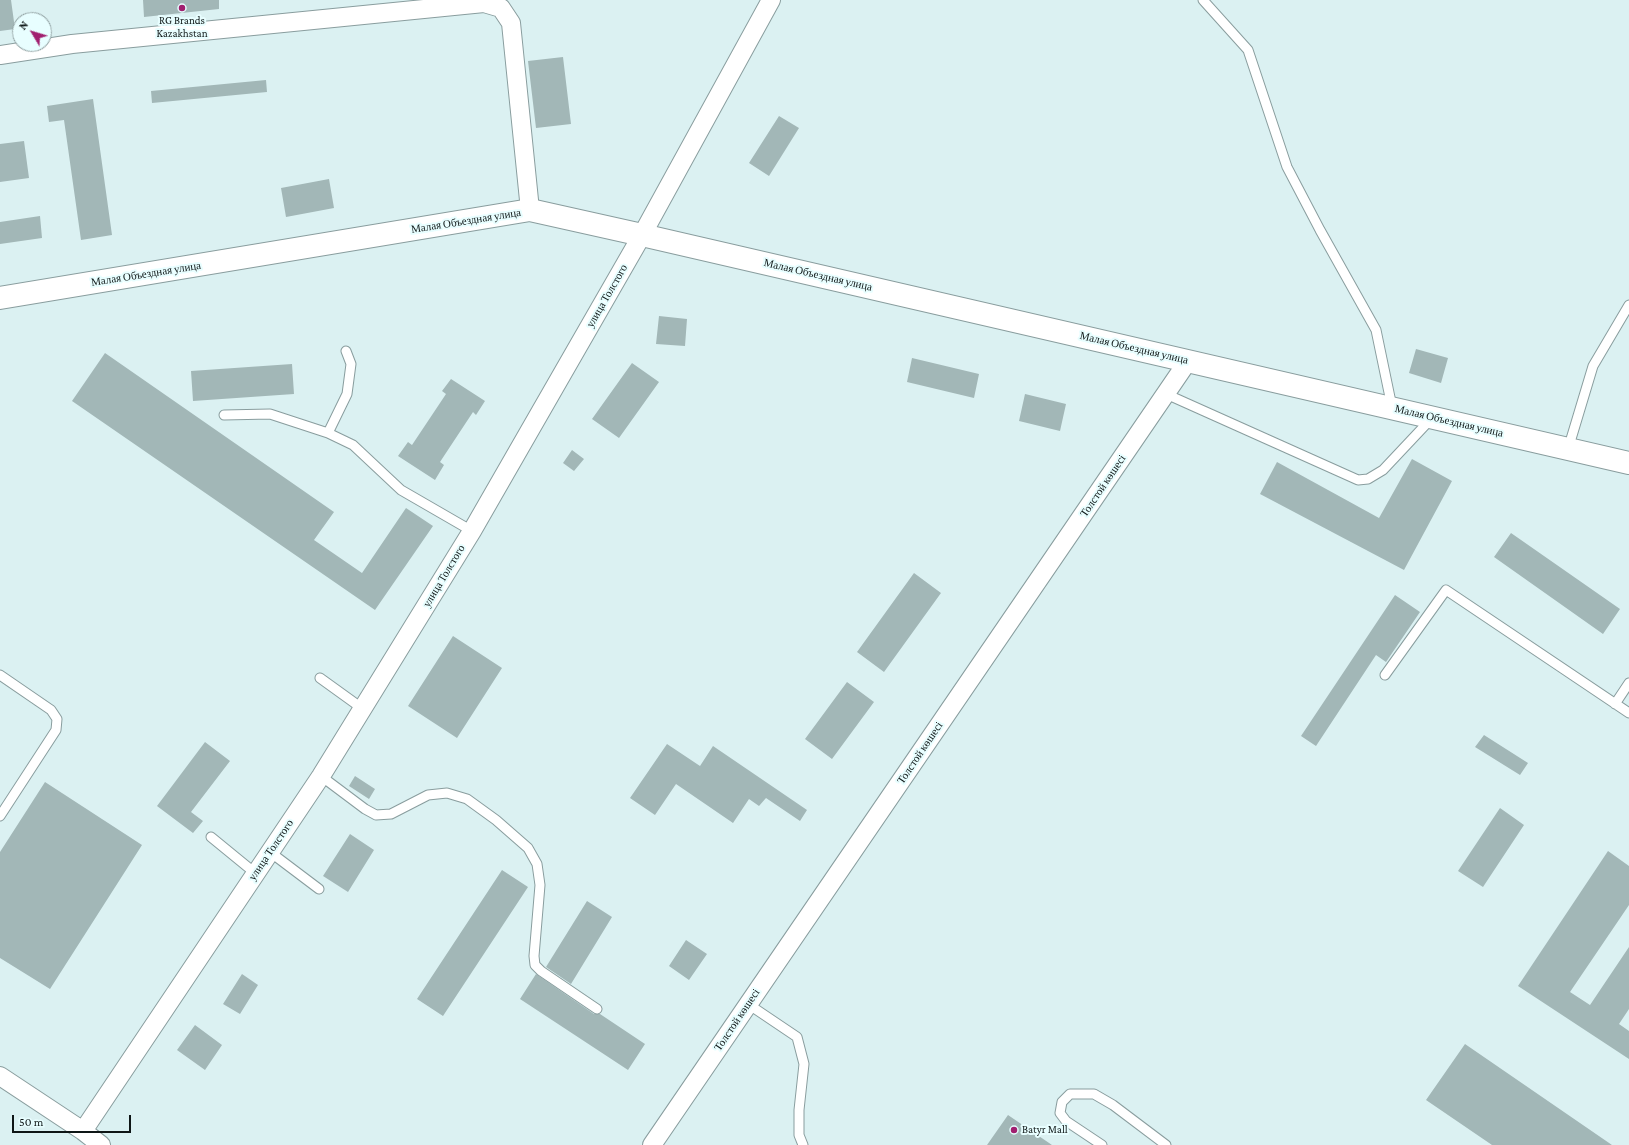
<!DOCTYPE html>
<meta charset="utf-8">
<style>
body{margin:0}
#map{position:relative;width:1629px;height:1145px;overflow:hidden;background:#dbf1f2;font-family:"Crimson Pro",serif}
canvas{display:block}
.north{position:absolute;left:12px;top:12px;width:40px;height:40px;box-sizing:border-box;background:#e8feff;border:1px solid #91a1a2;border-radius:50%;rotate:308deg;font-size:11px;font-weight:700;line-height:16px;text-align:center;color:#0e1616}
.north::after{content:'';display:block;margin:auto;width:14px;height:18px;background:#a11f6f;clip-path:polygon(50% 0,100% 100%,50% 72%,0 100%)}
.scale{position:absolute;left:12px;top:1115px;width:119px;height:18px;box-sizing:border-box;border:2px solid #0e1616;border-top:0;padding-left:5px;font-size:12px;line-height:14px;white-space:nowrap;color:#0e1616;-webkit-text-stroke:3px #e8feff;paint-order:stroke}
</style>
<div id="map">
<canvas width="1629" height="1145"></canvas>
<div class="north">N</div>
<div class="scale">50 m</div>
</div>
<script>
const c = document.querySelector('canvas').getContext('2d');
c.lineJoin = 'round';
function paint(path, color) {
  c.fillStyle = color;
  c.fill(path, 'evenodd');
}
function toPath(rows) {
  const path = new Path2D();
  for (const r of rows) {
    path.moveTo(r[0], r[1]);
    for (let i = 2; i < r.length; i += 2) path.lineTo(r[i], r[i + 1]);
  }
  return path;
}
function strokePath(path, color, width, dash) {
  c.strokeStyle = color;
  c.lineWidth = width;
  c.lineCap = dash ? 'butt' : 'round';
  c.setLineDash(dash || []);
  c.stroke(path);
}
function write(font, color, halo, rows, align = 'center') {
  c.font = font + ' "Crimson Pro",serif';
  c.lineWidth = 4;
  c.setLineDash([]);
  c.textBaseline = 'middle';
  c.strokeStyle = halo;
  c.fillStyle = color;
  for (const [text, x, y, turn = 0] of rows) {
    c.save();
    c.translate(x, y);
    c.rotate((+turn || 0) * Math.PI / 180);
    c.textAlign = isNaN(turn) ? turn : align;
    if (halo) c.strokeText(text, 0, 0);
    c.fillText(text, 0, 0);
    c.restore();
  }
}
paint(toPath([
 [0,0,11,0,15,29,0,31],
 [143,0,219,0,219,9,144,17],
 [563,57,571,124,536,128,528,61],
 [266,80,267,92,152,103,151,91],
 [93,99,112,235,81,240,64,120,49,122,47,106],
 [779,116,799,128,769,176,749,163],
 [24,141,29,178,0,182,0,144],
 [329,179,334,208,286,217,281,188],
 [40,216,42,238,0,244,0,222],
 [659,316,687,319,685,346,656,344],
 [1416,349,1448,358,1441,383,1409,373],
 [105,353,334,512,314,540,362,573,406,508,433,526,375,610,72,401],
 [912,358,979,374,974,398,907,382],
 [632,363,659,382,619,438,592,419],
 [292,364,294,394,193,401,191,371],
 [451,379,485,401,476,415,473,412,440,462,444,465,435,480,398,456,408,442,412,445,446,394,442,391],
 [1025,394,1066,404,1060,431,1019,421],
 [572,450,584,459,574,471,563,463],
 [1412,459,1452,481,1404,570,1260,494,1277,462,1379,518],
 [1511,533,1620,609,1603,634,1494,557],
 [914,573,941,593,884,672,857,652],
 [1395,595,1420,612,1386,662,1376,655,1316,746,1301,736],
 [453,636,502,668,457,738,408,706],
 [847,682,874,702,832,759,805,739],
 [1484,735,1528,763,1520,775,1475,747],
 [205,742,230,761,191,812,203,821,193,833,157,806],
 [667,744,700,766,713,746,807,810,800,821,766,798,759,806,749,799,733,823,676,784,655,815,630,798],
 [355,776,375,789,369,799,349,786],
 [45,782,142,845,50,989,0,958,0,852],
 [1500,808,1524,825,1483,887,1458,871],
 [350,834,374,850,348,892,323,876],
 [1608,851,1629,866,1629,905,1570,992,1590,1005,1629,947,1629,1009,1619,1024,1629,1031,1629,1059,1518,986],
 [502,870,528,887,443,1016,417,999],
 [587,901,612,917,571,984,546,967],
 [686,940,707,954,689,980,669,966],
 [242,974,258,985,240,1014,223,1004],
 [536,974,594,1014,600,1014,645,1044,628,1070,520,999],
 [195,1025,222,1045,205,1070,177,1050],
 [1465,1044,1612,1145,1492,1145,1426,1100],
 [1008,1115,1052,1145,987,1145]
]), '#a2b7b7');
const service = toPath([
 [1203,0,1248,50,1287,167,1320,230,1376,330,1392,407],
 [1166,394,1358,480,1368,479,1383,470,1431,419],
 [224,415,270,414,328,433,353,445,401,490,472,531],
 [328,433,347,394,351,364,346,351],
 [1568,449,1593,366,1629,305],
 [0,675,51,710,57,719,56,730,0,816],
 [1385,675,1446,590,1629,713],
 [320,678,363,709],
 [1615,704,1629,683],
 [321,776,365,809,376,815,391,814,428,795,447,793,467,799,496,820,528,848,537,864,540,885,534,956,535,965,541,971,597,1009],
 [211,837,255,873],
 [270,852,319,889],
 [748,1004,797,1037,804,1064,799,1110,799,1135,803,1145],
 [1102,1145,1066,1121,1060,1113,1062,1102,1070,1094,1094,1094,1113,1105,1166,1145]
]);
const minor = toPath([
 [0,55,72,44,484,3,501,8,511,23,530,210],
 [0,1076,83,1131,101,1145],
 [83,1131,321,776,472,531,642,235,771,0],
 [652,1145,1188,361]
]);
const tertiary = toPath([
 [0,298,530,210,642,235,1629,463]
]);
strokePath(service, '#899d9e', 11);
strokePath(minor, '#899d9e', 20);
strokePath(tertiary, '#899d9e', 24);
strokePath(service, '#fff', 9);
strokePath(minor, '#fff', 18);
strokePath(tertiary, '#fff', 22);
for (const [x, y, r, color] of [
 [182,8,4,"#a11f6f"],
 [1014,1130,4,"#a11f6f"]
]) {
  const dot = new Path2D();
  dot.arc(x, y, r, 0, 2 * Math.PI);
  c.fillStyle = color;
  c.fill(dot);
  strokePath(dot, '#e8feff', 1.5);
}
write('11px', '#0e1616', '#e8feff', [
 ["RG Brands",182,21],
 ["Kazakhstan",182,34],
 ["Batyr Mall",1022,1130,"left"]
]);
write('11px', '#0e1616', '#e8feff', [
 ["Малая Объездная улица",466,221,-9],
 ["Малая Объездная улица",146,274,-9],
 ["Малая Объездная улица",818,275,13],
 ["улица Толстого",607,296,-60],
 ["Малая Объездная улица",1134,348,13],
 ["Малая Объездная улица",1449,421,13],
 ["Толстой көшесі",1103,486,-56],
 ["улица Толстого",444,576,-59],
 ["Толстой көшесі",920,753,-56],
 ["улица Толстого",271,850,-56],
 ["Толстой көшесі",737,1020,-56]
]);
</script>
